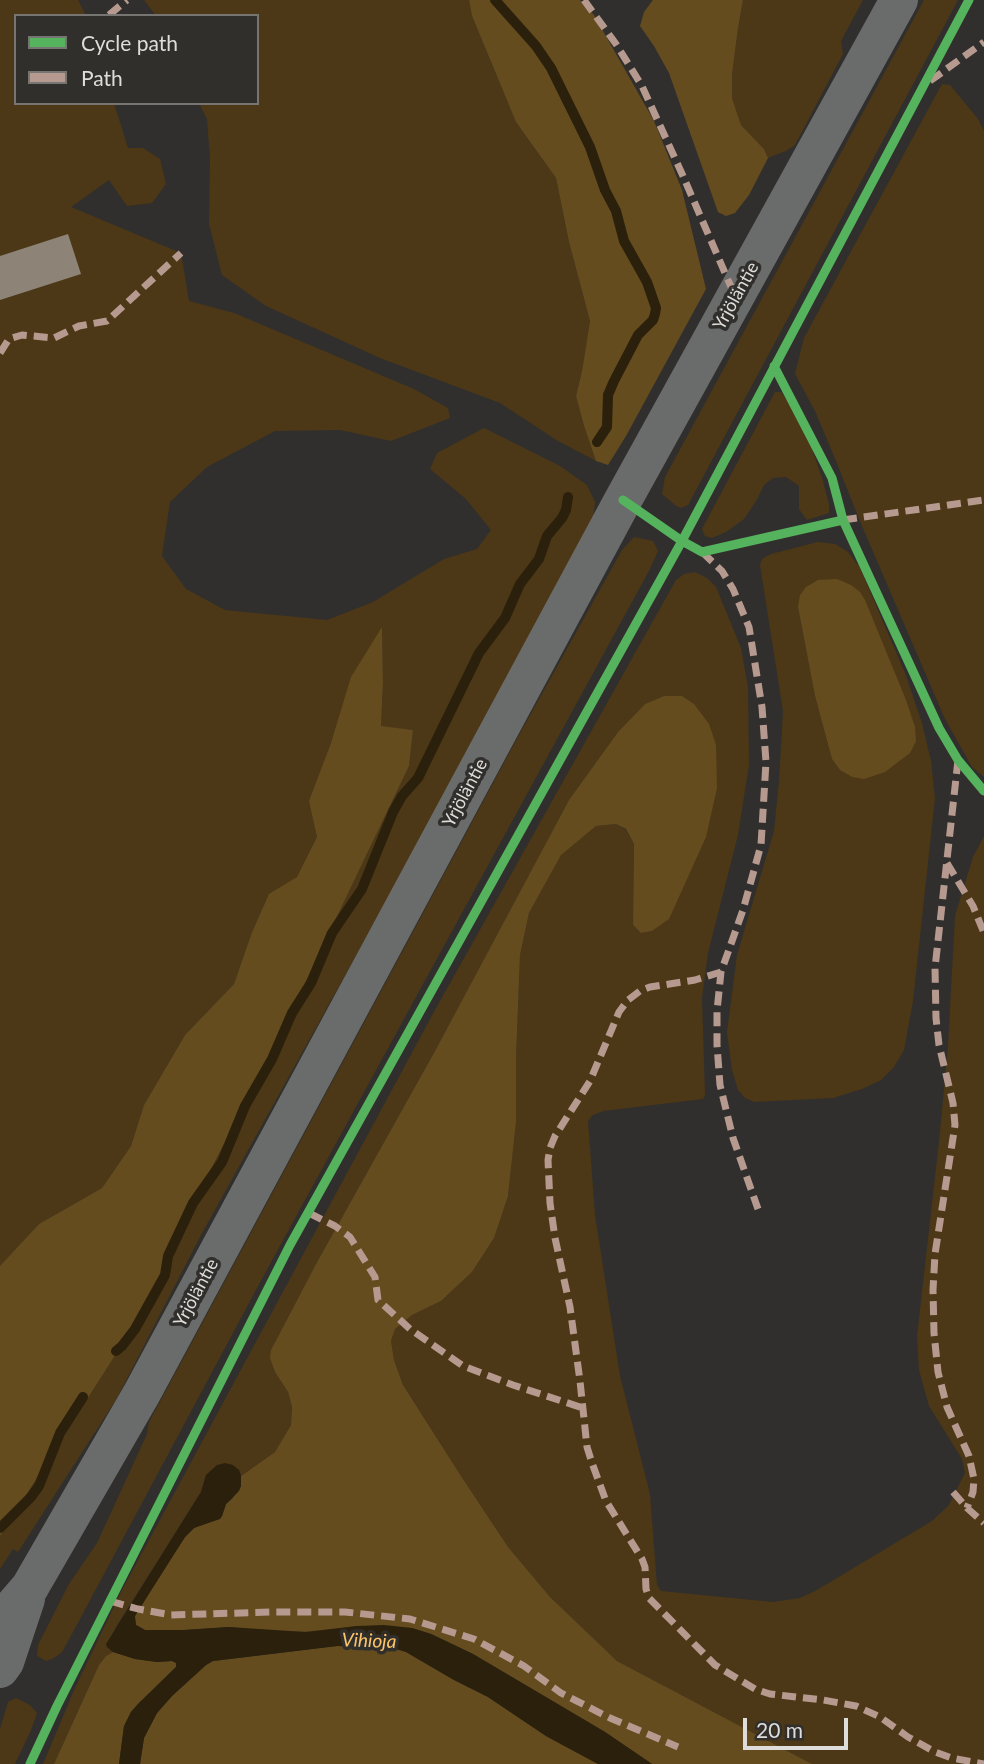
<!DOCTYPE html>
<meta charset="utf-8">
<style>
body{margin:0}
#map{position:relative;width:984px;height:1764px;overflow:hidden;background:#302f2d;font-family:Lato,sans-serif}
canvas{display:block}
.legend{position:absolute;left:14px;top:14px;width:245px;height:91px;box-sizing:border-box;background:#312f2c;border:2px solid #777572;margin:0;padding:9px 12px;list-style:none;font-size:21px;color:#dfdddb}
.legend li{display:flex;align-items:center;gap:14px;height:35px}
.legend b{width:35px;border:2px solid #777572}
.scale{position:absolute;left:743px;top:1718px;width:105px;height:32px;box-sizing:border-box;border:4px solid #dfdddb;border-top:0;padding-left:9px;font-size:21px;line-height:24px;white-space:nowrap;color:#dfdddb;-webkit-text-stroke:5px #312f2c;paint-order:stroke}
</style>
<div id="map">
<canvas width="984" height="1764"></canvas>
<ul class="legend">
<li><b style="height:9px;background:#56b35d"></b>Cycle path</li>
<li><b style="height:9px;background:#b69a8f"></b>Path</li>
</ul>
<div class="scale">20 m</div>
</div>
<script>
const c = document.querySelector('canvas').getContext('2d');
c.lineJoin = 'round';
function paint(path, color) {
  c.fillStyle = color;
  c.fill(path, 'evenodd');
}
function toPath(rows) {
  const path = new Path2D();
  for (const r of rows) {
    path.moveTo(r[0], r[1]);
    for (let i = 2; i < r.length; i += 2) path.lineTo(r[i], r[i + 1]);
  }
  return path;
}
function strokePath(path, color, width, dash) {
  c.strokeStyle = color;
  c.lineWidth = width;
  c.lineCap = dash ? 'butt' : 'round';
  c.setLineDash(dash || []);
  c.stroke(path);
}
function write(font, color, halo, rows, align = 'center') {
  c.font = font + ' Lato,sans-serif';
  c.lineWidth = 7;
  c.setLineDash([]);
  c.textBaseline = 'middle';
  c.strokeStyle = halo;
  c.fillStyle = color;
  for (const [text, x, y, turn = 0] of rows) {
    c.save();
    c.translate(x, y);
    c.rotate((+turn || 0) * Math.PI / 180);
    c.textAlign = isNaN(turn) ? turn : align;
    if (halo) c.strokeText(text, 0, 0);
    c.fillText(text, 0, 0);
    c.restore();
  }
}
paint(toPath([
 [0,0,78,0,86,16,16,16,16,103,114,103,128,148,143,148,160,159,166,184,152,203,127,206,109,180,71,207,181,253,189,301,234,313,414,389,448,408,450,418,391,441,340,430,275,431,207,467,170,502,162,556,186,589,225,610,327,620,373,602,444,559,477,549,491,530,466,499,430,469,437,453,484,428,560,466,587,485,595,502,593,520,414,851,201,1235,117,1398,18,1552,13,1549,0,1569,0,1536,137,1321,178,1240,215,1161,262,1073,409,766,413,730,381,727,383,683,382,629,331,743,310,801,317,837,297,878,266,901,252,932,234,984,185,1035,144,1105,131,1146,102,1188,39,1224,0,1266],
 [144,0,469,0,472,16,516,122,556,178,569,242,590,321,582,371,576,396,584,426,596,461,558,441,500,403,380,358,266,306,222,275,209,224,210,158,207,119,199,103,257,103,257,16,156,16],
 [743,0,863,0,841,41,843,54,795,145,786,151,768,158,764,149,741,125,732,98,732,75,738,28],
 [924,0,958,0,688,505,681,508,675,505,662,494,665,477],
 [942,84,950,85,978,119,984,131,984,777,972,767,945,719,862,526,836,461,815,411,795,374,804,338],
 [775,392,781,392,787,400,812,449,823,481,829,505,829,513,807,520,799,509,799,486,786,477,773,478,764,485,756,501,744,519,726,532,712,538,705,536,702,529],
 [634,537,653,541,658,551,650,569,264,1275,73,1632,62,1652,54,1658,46,1661,37,1656,38,1645,69,1584,97,1543,147,1434,149,1422,519,735,622,550],
 [818,542,835,544,848,552,860,568,905,673,922,723,931,761,935,798,913,1001,904,1050,894,1067,881,1080,862,1089,833,1098,754,1102,745,1098,738,1090,732,1070,727,1032,737,955,774,831,779,781,783,711,760,565,762,559,771,554],
 [798,607,852,777,840,770,832,759,815,696],
 [695,572,707,578,716,587,741,648,748,687,749,765,738,835,708,953,702,998,705,1096,703,1099,603,1111,593,1115,588,1121,595,1215,620,1376,650,1494,657,1585,661,1591,773,1602,800,1598,817,1590,932,1521,949,1505,965,1473,962,1459,929,1406,919,1370,917,1336,939,1142,948,1047,955,916,973,857,984,836,984,1764,812,1764,617,1661,550,1597,508,1547,461,1476,403,1385,394,1360,391,1341,395,1329,412,1315,441,1301,472,1272,494,1238,508,1196,516,1122,516,1059,520,955,529,913,561,854,596,826,616,824,626,830,634,844,633,925,641,933,652,931,669,918,694,704,681,696,664,696,645,704,618,732,569,800,435,1051,316,1264,271,1350,275,1372,288,1392,292,1407,291,1425,275,1452,241,1476,239,1470,206,1475,201,1492,116,1627,107,1647,113,1652,106,1656,99,1665,54,1764,43,1764,75,1688,121,1592,435,1010,676,580,684,574],
 [16,1698,30,1705,37,1713,31,1730,15,1764,0,1764,0,1729,8,1702]
]), '#4c3816');
paint(toPath([
 [469,0,580,0,594,15,654,121,682,190,706,289,626,436,608,465,596,461,584,426,576,396,582,371,590,321,569,242,556,178,516,122,472,16],
 [653,0,743,0,738,28,732,75,732,98,741,125,764,149,768,158,749,195,735,213,726,216,718,212,669,73,654,46,640,26,644,12],
 [837,579,851,585,860,592,865,600,906,700,915,727,916,741,910,753,885,772,864,779,852,777,840,770,832,759,815,696,798,607,800,595,806,587,818,580],
 [382,627,383,683,381,726,413,730,409,766,262,1073,215,1161,178,1240,137,1321,0,1536,0,1266,39,1224,102,1188,131,1146,144,1105,185,1035,234,984,252,932,269,894,297,877,317,837,309,801,331,743,351,677],
 [664,696,682,696,694,704,709,724,716,745,717,788,706,837,669,919,652,931,641,933,633,925,634,844,626,829,616,824,596,826,561,855,529,913,520,955,516,1059,516,1122,508,1196,494,1238,472,1272,441,1301,412,1315,395,1329,391,1341,394,1360,403,1385,461,1476,508,1547,550,1597,617,1661,812,1764,652,1764,605,1732,473,1654,431,1634,412,1628,357,1626,314,1632,268,1631,229,1627,184,1630,151,1631,145,1630,136,1625,135,1621,135,1616,150,1591,185,1537,194,1528,222,1516,226,1504,232,1499,241,1486,241,1476,275,1452,291,1425,292,1407,288,1392,275,1372,270,1358,271,1350,316,1264,435,1051,569,800,618,732,645,704],
 [337,1646,376,1647,393,1648,406,1652,454,1680,488,1697,546,1736,598,1764,140,1764,144,1738,157,1713,172,1696,206,1665,213,1661],
 [113,1652,135,1659,157,1662,172,1661,176,1663,176,1667,138,1704,131,1712,124,1726,119,1764,54,1764,99,1665,106,1656]
]), '#654c1f');
paint(toPath([
 [225,1463,233,1465,239,1470,241,1476,241,1486,239,1491,226,1504,222,1516,220,1519,194,1528,185,1537,135,1616,136,1625,145,1630,184,1630,229,1627,305,1632,357,1626,384,1625,412,1628,431,1634,473,1654,605,1732,652,1764,598,1764,546,1736,488,1697,454,1680,406,1652,393,1648,376,1647,337,1646,213,1661,206,1665,172,1696,157,1713,144,1738,140,1764,119,1764,124,1726,131,1712,138,1704,176,1667,176,1663,172,1661,157,1662,135,1659,113,1652,107,1647,106,1644,201,1492,206,1475,217,1465]
]), '#2b200c');
strokePath(toPath([
 [495,0,536,46,551,68,590,147,605,190,616,211,624,241,647,282,656,308,655,314,653,320,638,335,614,381,608,395,607,427,597,442],
 [116,1351,122,1346,135,1329,165,1275,168,1256,193,1203,222,1162,245,1106,272,1059,292,1013,311,983,332,933,362,889,393,812,402,796,418,778,479,653,505,618,520,584,539,559,547,536,562,518,566,510,568,497],
 [0,1528,31,1497,39,1486,60,1433,83,1397]
]), '#2b200c', 10);
paint(toPath([
 [68,234,81,274,0,300,0,256]
]), '#8d8477');
strokePath(toPath([
 [0,1622,30,1587,142,1393,623,500,899,0],
 [0,1669,5,1662,26,1599]
]), '#6a6b6b', 38);
strokePath(toPath([
 [584,0,616,44,642,86,683,176,735,296],
 [109,15,127,0],
 [930,81,984,42],
 [0,353,9,339,22,335,54,338,79,326,107,321,181,253],
 [843,520,984,500],
 [702,552,722,571,733,589,749,627,762,707,766,762,761,845,743,910,721,972,717,1011,717,1045,720,1085,733,1138,758,1209],
 [958,760,935,968,936,1018,939,1045,953,1103,955,1125,935,1254,933,1290,934,1333,938,1372,947,1407,969,1456,974,1479,973,1492,967,1508],
 [947,863,973,906,984,933],
 [721,972,695,980,650,987,640,991,628,1000,619,1012,590,1081,555,1136,550,1148,548,1160,550,1203,555,1238,570,1307,580,1381,587,1447,592,1463,606,1501,642,1559,645,1567,646,1589,649,1598,715,1665,755,1689,770,1694,823,1700,856,1706,880,1717,908,1737,935,1752,952,1758,984,1764],
 [309,1213,335,1226,350,1237,375,1277,378,1300,410,1329,463,1366,513,1385,583,1408],
 [953,1492,967,1508,984,1523],
 [110,1601,138,1609,171,1615,273,1612,345,1612,410,1619,474,1639,524,1666,561,1693,610,1718,678,1747]
]), '#b69a8f', 7, [14, 7]);
strokePath(toPath([
 [774,366,832,478,843,520],
 [623,500,682,541,702,552,843,520,939,728,958,760,984,791],
 [30,1764,57,1706,290,1245,682,541,969,0]
]), '#56b35d', 9);
write('18px', '#dfdddb', '#312f2c', [
 ["Yrjöläntie",736,296,-61],
 ["Yrjöläntie",465,793,-62],
 ["Yrjöläntie",196,1293,-62]
]);
write('italic 19px', '#fdc468', '#312f2c', [
 ["Vihioja",369,1641,2]
]);
</script>
